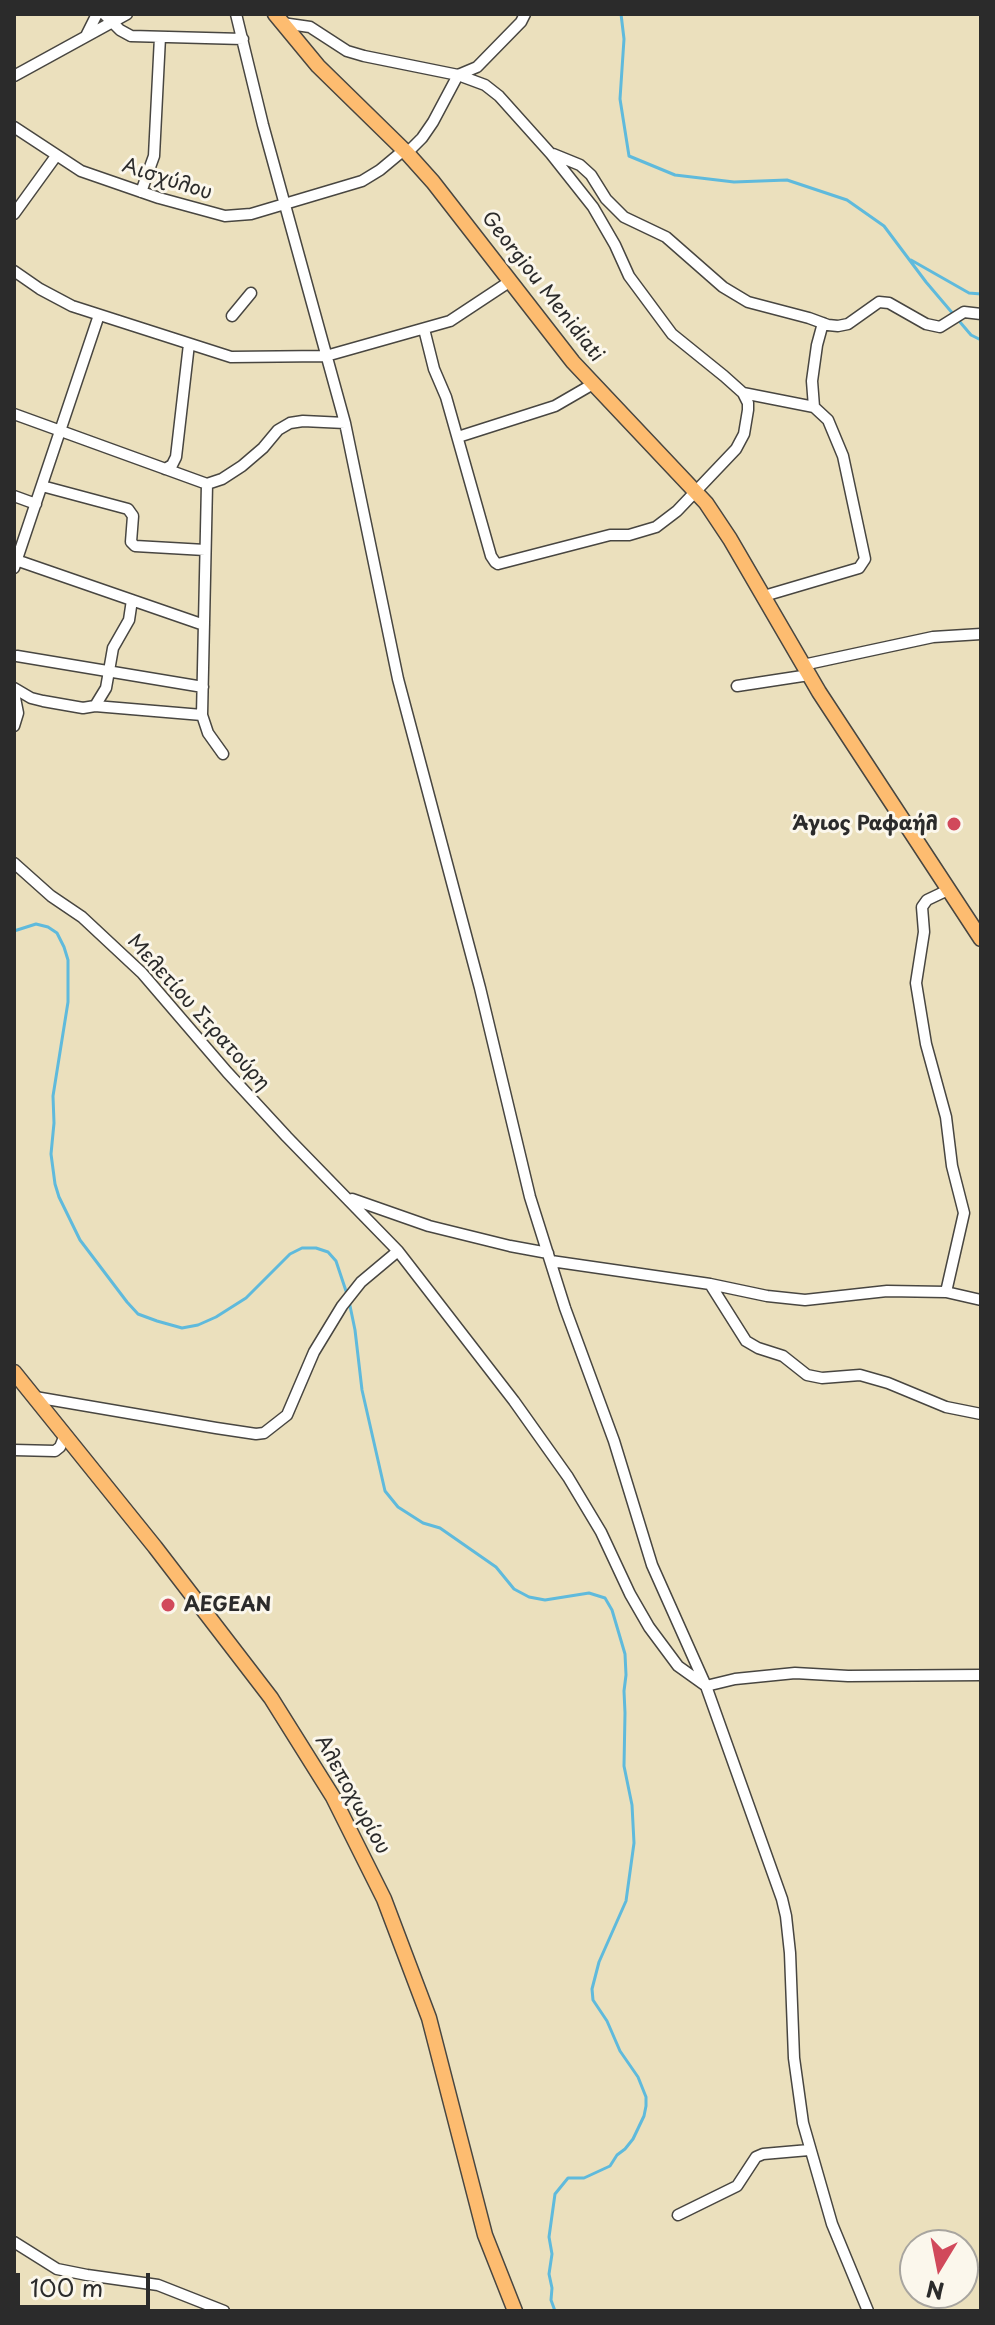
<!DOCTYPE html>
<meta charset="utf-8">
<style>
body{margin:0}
#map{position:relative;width:995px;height:2325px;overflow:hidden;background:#ebe0bd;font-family:"Playpen Sans",sans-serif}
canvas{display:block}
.frame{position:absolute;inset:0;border:16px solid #2b2b2b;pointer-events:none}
.north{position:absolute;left:899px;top:2229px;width:80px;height:80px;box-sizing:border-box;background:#fbf7ec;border:2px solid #a8a59f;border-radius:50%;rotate:190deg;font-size:22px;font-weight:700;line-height:32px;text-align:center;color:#2b2b2b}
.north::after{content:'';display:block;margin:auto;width:28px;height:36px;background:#d1495b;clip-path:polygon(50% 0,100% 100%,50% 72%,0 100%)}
.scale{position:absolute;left:16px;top:2273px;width:134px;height:36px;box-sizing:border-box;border:4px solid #2b2b2b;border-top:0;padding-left:10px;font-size:24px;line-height:28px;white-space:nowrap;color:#2b2b2b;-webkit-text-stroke:6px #fbf7ec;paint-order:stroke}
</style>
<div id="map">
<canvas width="995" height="2325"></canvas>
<div class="frame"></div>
<div class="north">N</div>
<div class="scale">100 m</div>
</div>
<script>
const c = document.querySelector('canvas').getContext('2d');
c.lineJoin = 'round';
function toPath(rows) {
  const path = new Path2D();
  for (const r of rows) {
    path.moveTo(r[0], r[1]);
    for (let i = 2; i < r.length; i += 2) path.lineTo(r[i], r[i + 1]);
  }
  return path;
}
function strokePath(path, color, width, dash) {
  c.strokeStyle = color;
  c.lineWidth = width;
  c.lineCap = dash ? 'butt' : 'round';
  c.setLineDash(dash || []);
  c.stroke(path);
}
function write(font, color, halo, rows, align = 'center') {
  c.font = font + ' "Playpen Sans",sans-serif';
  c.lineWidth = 6;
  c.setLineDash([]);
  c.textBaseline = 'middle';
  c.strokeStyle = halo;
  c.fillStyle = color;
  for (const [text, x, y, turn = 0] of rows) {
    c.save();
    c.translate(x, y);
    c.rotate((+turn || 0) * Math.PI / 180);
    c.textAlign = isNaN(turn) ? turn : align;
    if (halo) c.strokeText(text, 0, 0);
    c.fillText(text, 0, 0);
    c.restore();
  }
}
strokePath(toPath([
 [621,14,624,39,620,99,629,156,675,175,734,182,787,180,847,200,884,226,926,282,971,335,981,340],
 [911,260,969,293,981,294],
 [14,931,36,924,48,927,57,933,64,947,68,960,68,1002,53,1096,54,1123,51,1154,55,1184,59,1197,80,1240,127,1302,138,1314,157,1321,182,1328,198,1325,216,1317,246,1298,290,1254,302,1248,316,1248,328,1252,336,1261,347,1294],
 [349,1301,355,1330,362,1390,385,1491,398,1507,423,1523,440,1528,496,1567,514,1589,529,1597,545,1600,589,1593,605,1598,612,1610,625,1654,626,1675,624,1691,625,1713,624,1766,632,1805,634,1843,626,1901,599,1962,592,1989,593,2000,607,2021,620,2051,638,2077,646,2097,646,2106,644,2116,633,2139,625,2149,617,2155,610,2166,584,2178,568,2178,555,2194,549,2237,552,2254,549,2274,552,2288,551,2300,555,2311]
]), '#5fbadc', 3);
const minor = toPath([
 [104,14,120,30,131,36,243,39],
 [236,14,263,125,345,423,398,679,480,988,530,1197,565,1308,614,1441,652,1565,706,1686,782,1899,786,1916,790,1953,794,2058,803,2123,832,2224,868,2311],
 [282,23,310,27,347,51,364,56,458,75,485,85,499,96,551,154,593,207,615,245,629,276,672,334,724,376,743,393,748,403,748,410,744,434,736,449,677,511,656,527,629,535,610,535,498,564,495,562,491,556,446,397,434,369,424,329],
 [86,36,97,14],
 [14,76,127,14],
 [14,127,81,171,159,198,225,216,251,214,362,181,380,170,404,150],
 [407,153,422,138,433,122,458,75,477,67,521,22,525,14],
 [553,154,580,165,591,175,606,199,624,217,666,237,723,287,748,302,809,318,828,325,838,326,848,324,879,302,889,303,926,324,940,327,964,312,981,314],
 [141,192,154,156,160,37],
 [14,214,56,156],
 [14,271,40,289,72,306,231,357,326,356,450,321,509,282],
 [232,316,251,293],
 [743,393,814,407,828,420,843,456,865,559,859,568,764,596],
 [814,407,812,381,817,345,823,323],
 [14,414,207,484,222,479,242,466,263,448,278,430,290,423,303,421,345,423],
 [458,437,555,406,593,384],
 [165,469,172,465,176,457,189,344],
 [207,484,202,715,208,733,223,754],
 [42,486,128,509,133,516,131,542,135,546,205,550],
 [14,496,36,504],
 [16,560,204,625],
 [14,568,99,315],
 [17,656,203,687],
 [803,665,933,637,981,634],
 [737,686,809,675],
 [14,688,31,698,43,701,83,708,95,706,106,688,113,648,129,620,132,600],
 [14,693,18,713,14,726],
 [95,706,202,715],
 [14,863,51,896,82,917,142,973,227,1072,287,1137,398,1251,514,1401,568,1477,601,1532,630,1594,649,1627,678,1666,706,1686,735,1679,795,1673,848,1676,981,1675],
 [352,1199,429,1226,510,1246,548,1253],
 [551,1261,710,1284,746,1341,758,1348,783,1356,807,1375,822,1378,860,1375,888,1383,946,1407,981,1414],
 [710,1284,767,1296,805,1300,887,1291,946,1292,964,1213,952,1166,946,1117,926,1044,916,983,924,932,922,907,927,900,948,890],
 [946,1292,981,1300],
 [35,1397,216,1428,256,1434,264,1433,287,1415,314,1352,342,1306,361,1282,398,1251],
 [14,1450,55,1451,60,1447,65,1435],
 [678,2215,737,2186,756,2157,763,2154,809,2150],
 [14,2242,57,2269,87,2275,158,2285,224,2311]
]);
const major = toPath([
 [275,14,318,66,407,153,433,182,573,362,706,503,730,539,819,692,981,939],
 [14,1372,155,1547,271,1698,333,1797,384,1899,429,2018,485,2235,515,2311]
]);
strokePath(minor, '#484641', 13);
strokePath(major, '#484641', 17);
strokePath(minor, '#fff', 10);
strokePath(major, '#fdbc70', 14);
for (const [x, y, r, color] of [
 [954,824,8,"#d1495b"],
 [168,1605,8,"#d1495b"]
]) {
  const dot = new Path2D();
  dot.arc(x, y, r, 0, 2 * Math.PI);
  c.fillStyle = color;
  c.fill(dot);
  strokePath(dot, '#fbf7ec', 3);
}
write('20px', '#2b2b2b', '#fbf7ec', [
 ["Αισχύλου",167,180,18],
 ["Georgiou Menidiati",542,287,52],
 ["Μελετίου Στρατούρη",198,1013,48],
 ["Αλεποχωρίου",352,1795,61]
]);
write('bold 20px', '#2b2b2b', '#fbf7ec', [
 ["Άγιος Ραφαήλ",938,824],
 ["AEGEAN",184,1605,"left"]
], 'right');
</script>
